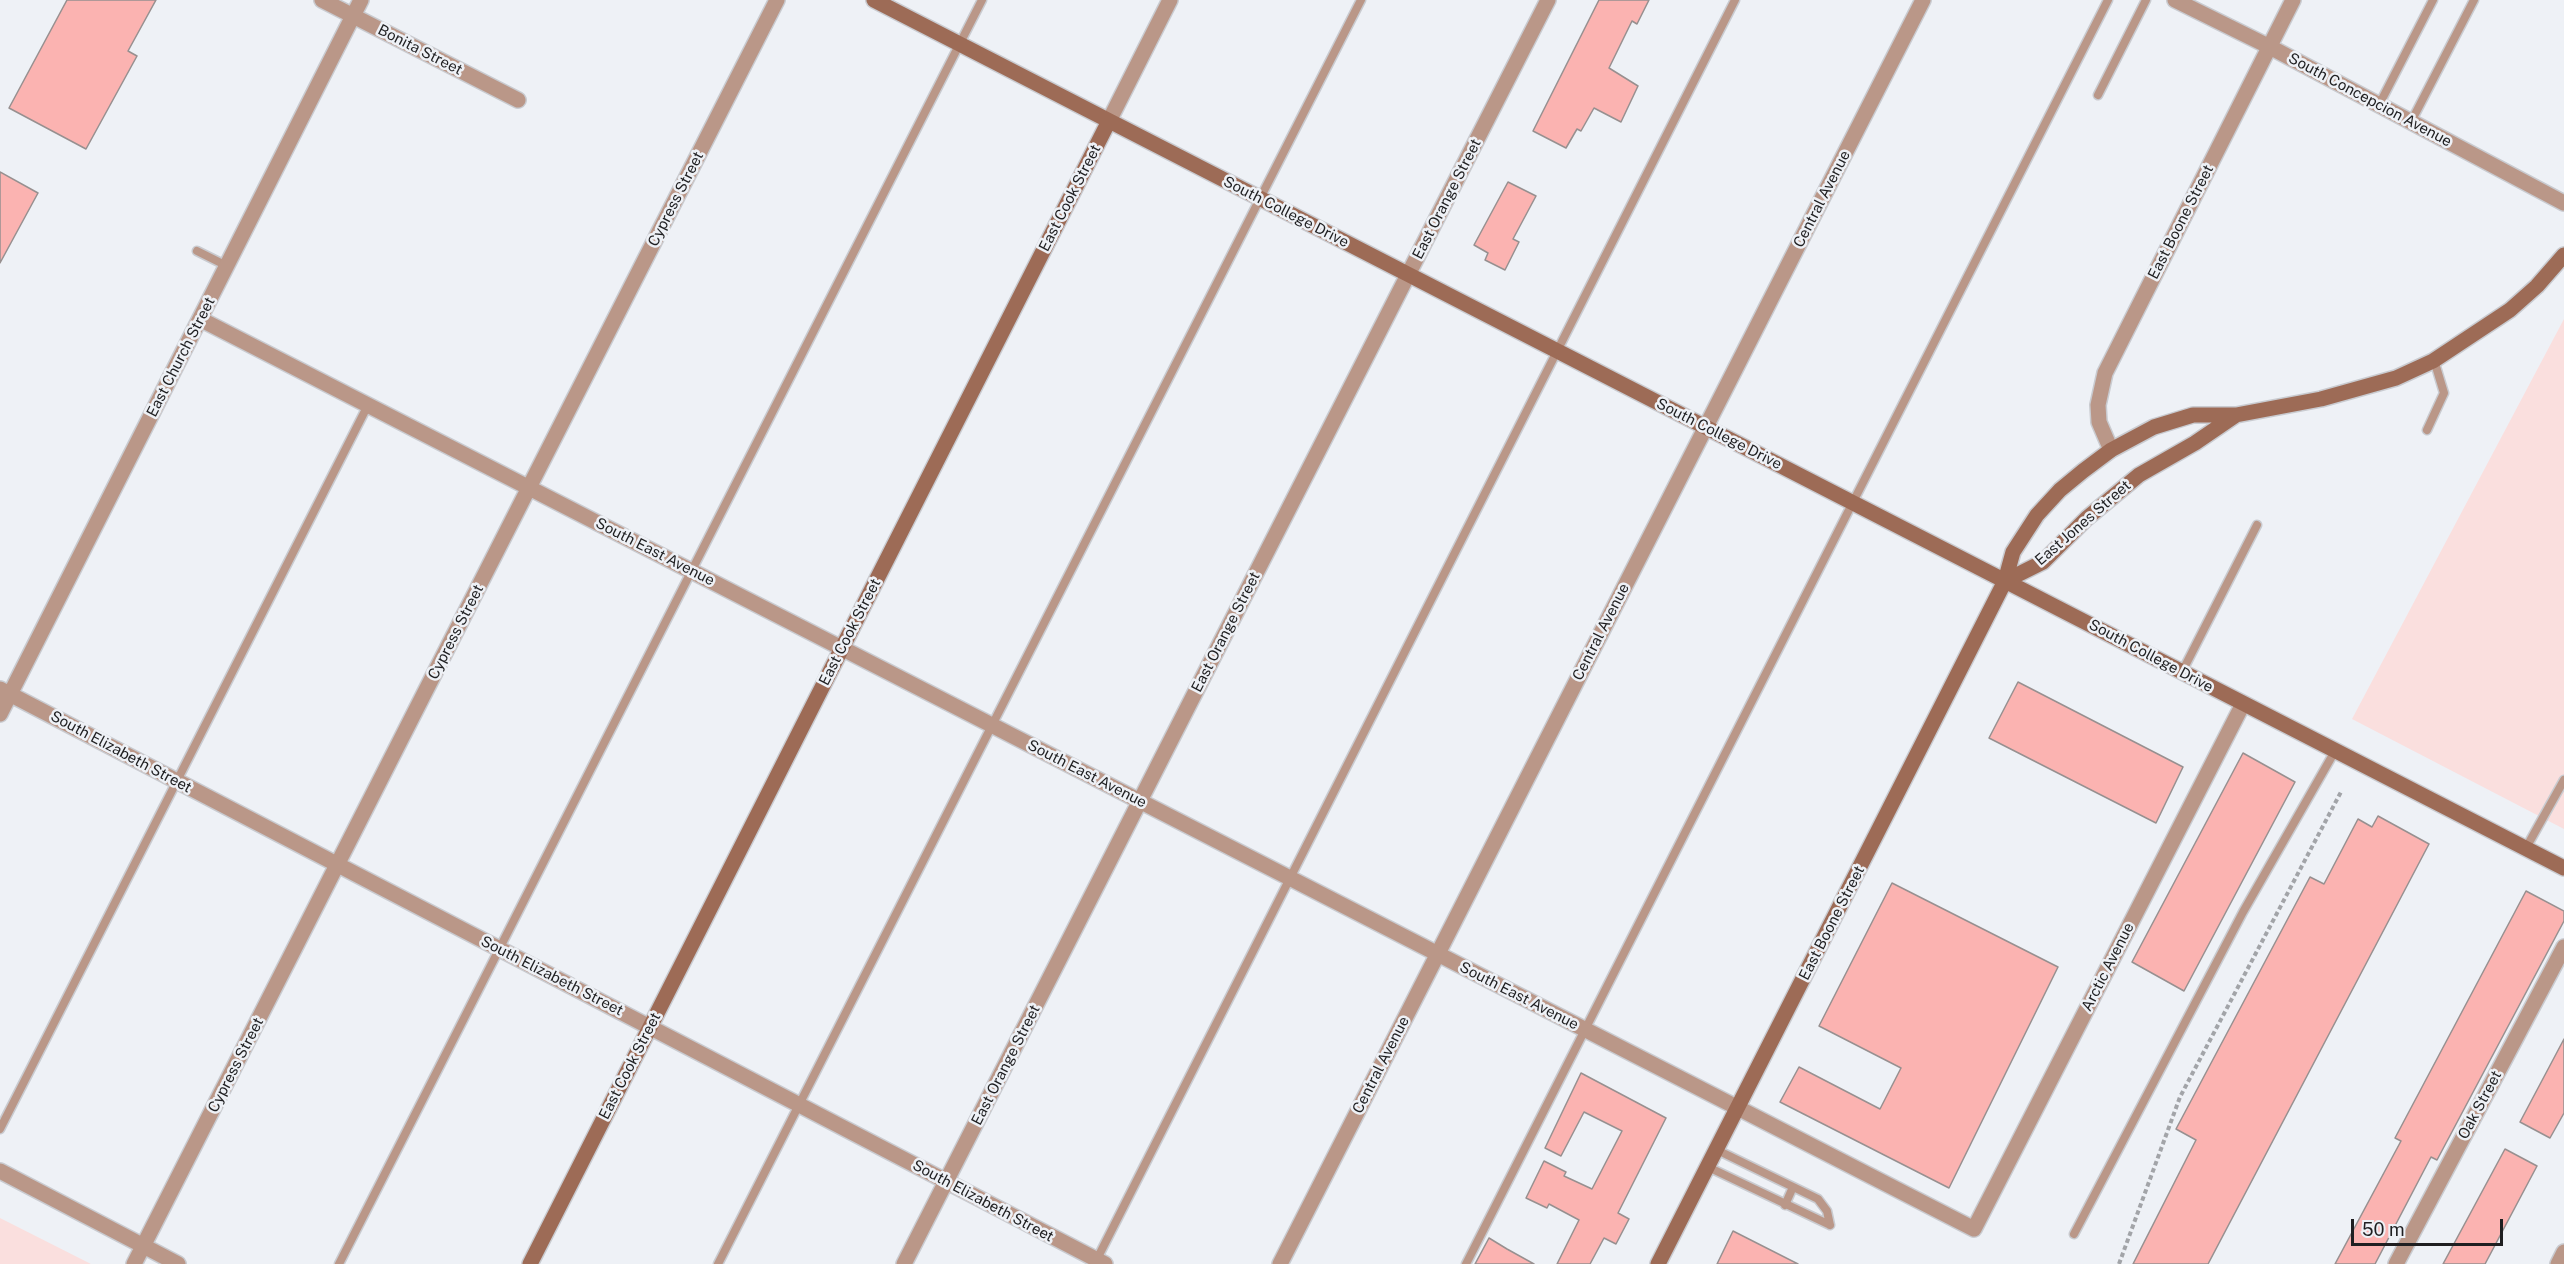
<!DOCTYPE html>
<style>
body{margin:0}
#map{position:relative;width:2564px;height:1264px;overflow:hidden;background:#eef1f6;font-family:"Public Sans",sans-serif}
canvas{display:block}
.scale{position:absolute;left:2351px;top:1219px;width:152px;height:27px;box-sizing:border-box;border:3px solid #1f1f21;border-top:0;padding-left:8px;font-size:18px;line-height:21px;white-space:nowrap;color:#1f1f21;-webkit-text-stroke:4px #eef1f6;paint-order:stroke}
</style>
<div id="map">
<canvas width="2564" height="1264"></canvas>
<div class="scale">50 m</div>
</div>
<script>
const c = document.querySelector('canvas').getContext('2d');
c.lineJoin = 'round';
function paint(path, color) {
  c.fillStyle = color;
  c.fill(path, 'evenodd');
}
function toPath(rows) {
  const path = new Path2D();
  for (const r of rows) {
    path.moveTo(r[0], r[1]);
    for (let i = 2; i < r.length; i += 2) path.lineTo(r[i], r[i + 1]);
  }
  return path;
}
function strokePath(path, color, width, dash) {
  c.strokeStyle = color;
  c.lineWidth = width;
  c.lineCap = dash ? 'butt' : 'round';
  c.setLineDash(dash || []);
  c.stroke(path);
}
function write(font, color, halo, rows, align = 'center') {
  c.font = font + ' "Public Sans",sans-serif';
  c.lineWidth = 5;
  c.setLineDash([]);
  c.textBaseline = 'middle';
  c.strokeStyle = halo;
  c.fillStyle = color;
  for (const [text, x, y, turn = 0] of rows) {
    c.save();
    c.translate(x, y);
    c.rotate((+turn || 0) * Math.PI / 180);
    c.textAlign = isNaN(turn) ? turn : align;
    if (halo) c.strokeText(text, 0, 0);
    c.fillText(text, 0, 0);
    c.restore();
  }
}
paint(toPath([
 [2564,319,2564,829,2352,719],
 [0,1218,91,1264,0,1264]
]), '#fadfde');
const building = toPath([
 [67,0,156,0,128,51,137,56,86,149,9,108,67,0],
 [1599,0,1649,0,1637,24,1632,21,1609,68,1638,86,1621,122,1594,108,1581,131,1577,129,1566,148,1533,131,1599,0],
 [0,172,38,193,0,263,0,172],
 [1508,182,1536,196,1513,239,1519,242,1505,270,1485,260,1488,253,1474,245,1508,182],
 [2018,682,2183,767,2156,823,1989,738,2018,682],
 [2243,753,2295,782,2184,991,2132,962,2243,753],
 [2378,816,2429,844,2208,1264,2133,1264,2196,1140,2176,1129,2310,877,2324,884,2358,819,2372,827,2378,816],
 [1892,883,2058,967,1949,1188,1780,1102,1799,1067,1880,1109,1901,1068,1819,1026,1892,883],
 [2526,891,2564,911,2564,921,2437,1160,2431,1157,2375,1264,2335,1264,2401,1141,2395,1138,2526,891],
 [2564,1039,2564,1113,2550,1138,2520,1122,2564,1039],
 [1581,1073,1666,1118,1618,1213,1629,1219,1616,1244,1604,1238,1590,1264,1557,1264,1579,1220,1549,1204,1547,1208,1526,1198,1544,1161,1566,1172,1564,1176,1592,1189,1622,1131,1584,1112,1561,1156,1545,1148,1581,1073],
 [2505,1149,2537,1166,2485,1264,2443,1264,2505,1149],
 [1733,1231,1798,1264,1717,1264,1733,1231],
 [1489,1238,1507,1249,1534,1264,1475,1264,1489,1238]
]);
paint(building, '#fbb3b1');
strokePath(building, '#979090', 1.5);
const lane = toPath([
 [2098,95,2146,0],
 [2379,105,2433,0],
 [2411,122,2474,0],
 [197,251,227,266],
 [2427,430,2444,393,2434,360],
 [2182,672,2257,525],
 [2526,848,2564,780],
 [0,1129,368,405],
 [1717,1150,1818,1199,1827,1211,1830,1225],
 [1708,1167,1830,1225],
 [1785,1205,1793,1187],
 [2074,1234,2243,912,2335,751],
 [1096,1261,1735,0],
 [339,1264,982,0],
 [718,1264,1361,0],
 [1466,1264,2108,0]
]);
const street = toPath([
 [322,0,518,100],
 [2175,0,2270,47,2564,203],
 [1109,121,1170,0],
 [200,319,1974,1229,2243,704],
 [2111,450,2099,422,2098,405,2105,373,2293,0],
 [0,689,1105,1264],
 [0,714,361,0],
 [0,1171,178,1264],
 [134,1264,777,0],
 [904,1264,1548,0],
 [1280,1264,1923,0],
 [2396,1264,2564,947],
 [2558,1264,2564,1252]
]);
const secondary = toPath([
 [874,0,2564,868],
 [2005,581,2043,562,2087,518,2139,475,2195,443,2236,415],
 [530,1264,1109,121],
 [1658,1264,2005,581,2013,552,2037,515,2060,490,2083,471,2111,450,2154,427,2193,415,2236,415,2321,399,2396,378,2433,361,2510,310,2537,286,2564,255]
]);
strokePath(lane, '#c9cbd0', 11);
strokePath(street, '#c9cbd0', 18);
strokePath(secondary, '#c9cbd0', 18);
strokePath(toPath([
 [2119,1264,2180,1097,2342,790]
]), '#a2a4a8', 4, [4.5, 3]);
strokePath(lane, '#ba9788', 8);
strokePath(street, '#ba9788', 15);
strokePath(secondary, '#9d6b56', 15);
write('15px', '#1f1f21', '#eef1f6', [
 ["Bonita Street",420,50,27],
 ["South Concepcion Avenue",2370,100,28],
 ["East Cook Street",1070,198,-63],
 ["Cypress Street",676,199,-63],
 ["East Orange Street",1447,199,-63],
 ["Central Avenue",1822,199,-63],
 ["South College Drive",1286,212,27],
 ["East Boone Street",2181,222,-63],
 ["East Church Street",181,357,-63],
 ["South College Drive",1719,434,27],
 ["East Jones Street",2083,523,-41],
 ["South East Avenue",655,552,27],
 ["Cypress Street",456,632,-63],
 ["East Cook Street",850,632,-63],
 ["East Orange Street",1226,632,-63],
 ["Central Avenue",1601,632,-63],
 ["South College Drive",2151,656,28],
 ["South Elizabeth Street",121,752,28],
 ["South East Avenue",1087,774,27],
 ["East Boone Street",1832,923,-63],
 ["Arctic Avenue",2108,967,-63],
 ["South Elizabeth Street",552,976,27],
 ["South East Avenue",1519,996,27],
 ["Cypress Street",236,1065,-63],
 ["East Orange Street",1006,1065,-63],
 ["Central Avenue",1381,1065,-63],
 ["East Cook Street",630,1066,-63],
 ["Oak Street",2480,1105,-62],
 ["South Elizabeth Street",983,1201,28]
]);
</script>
